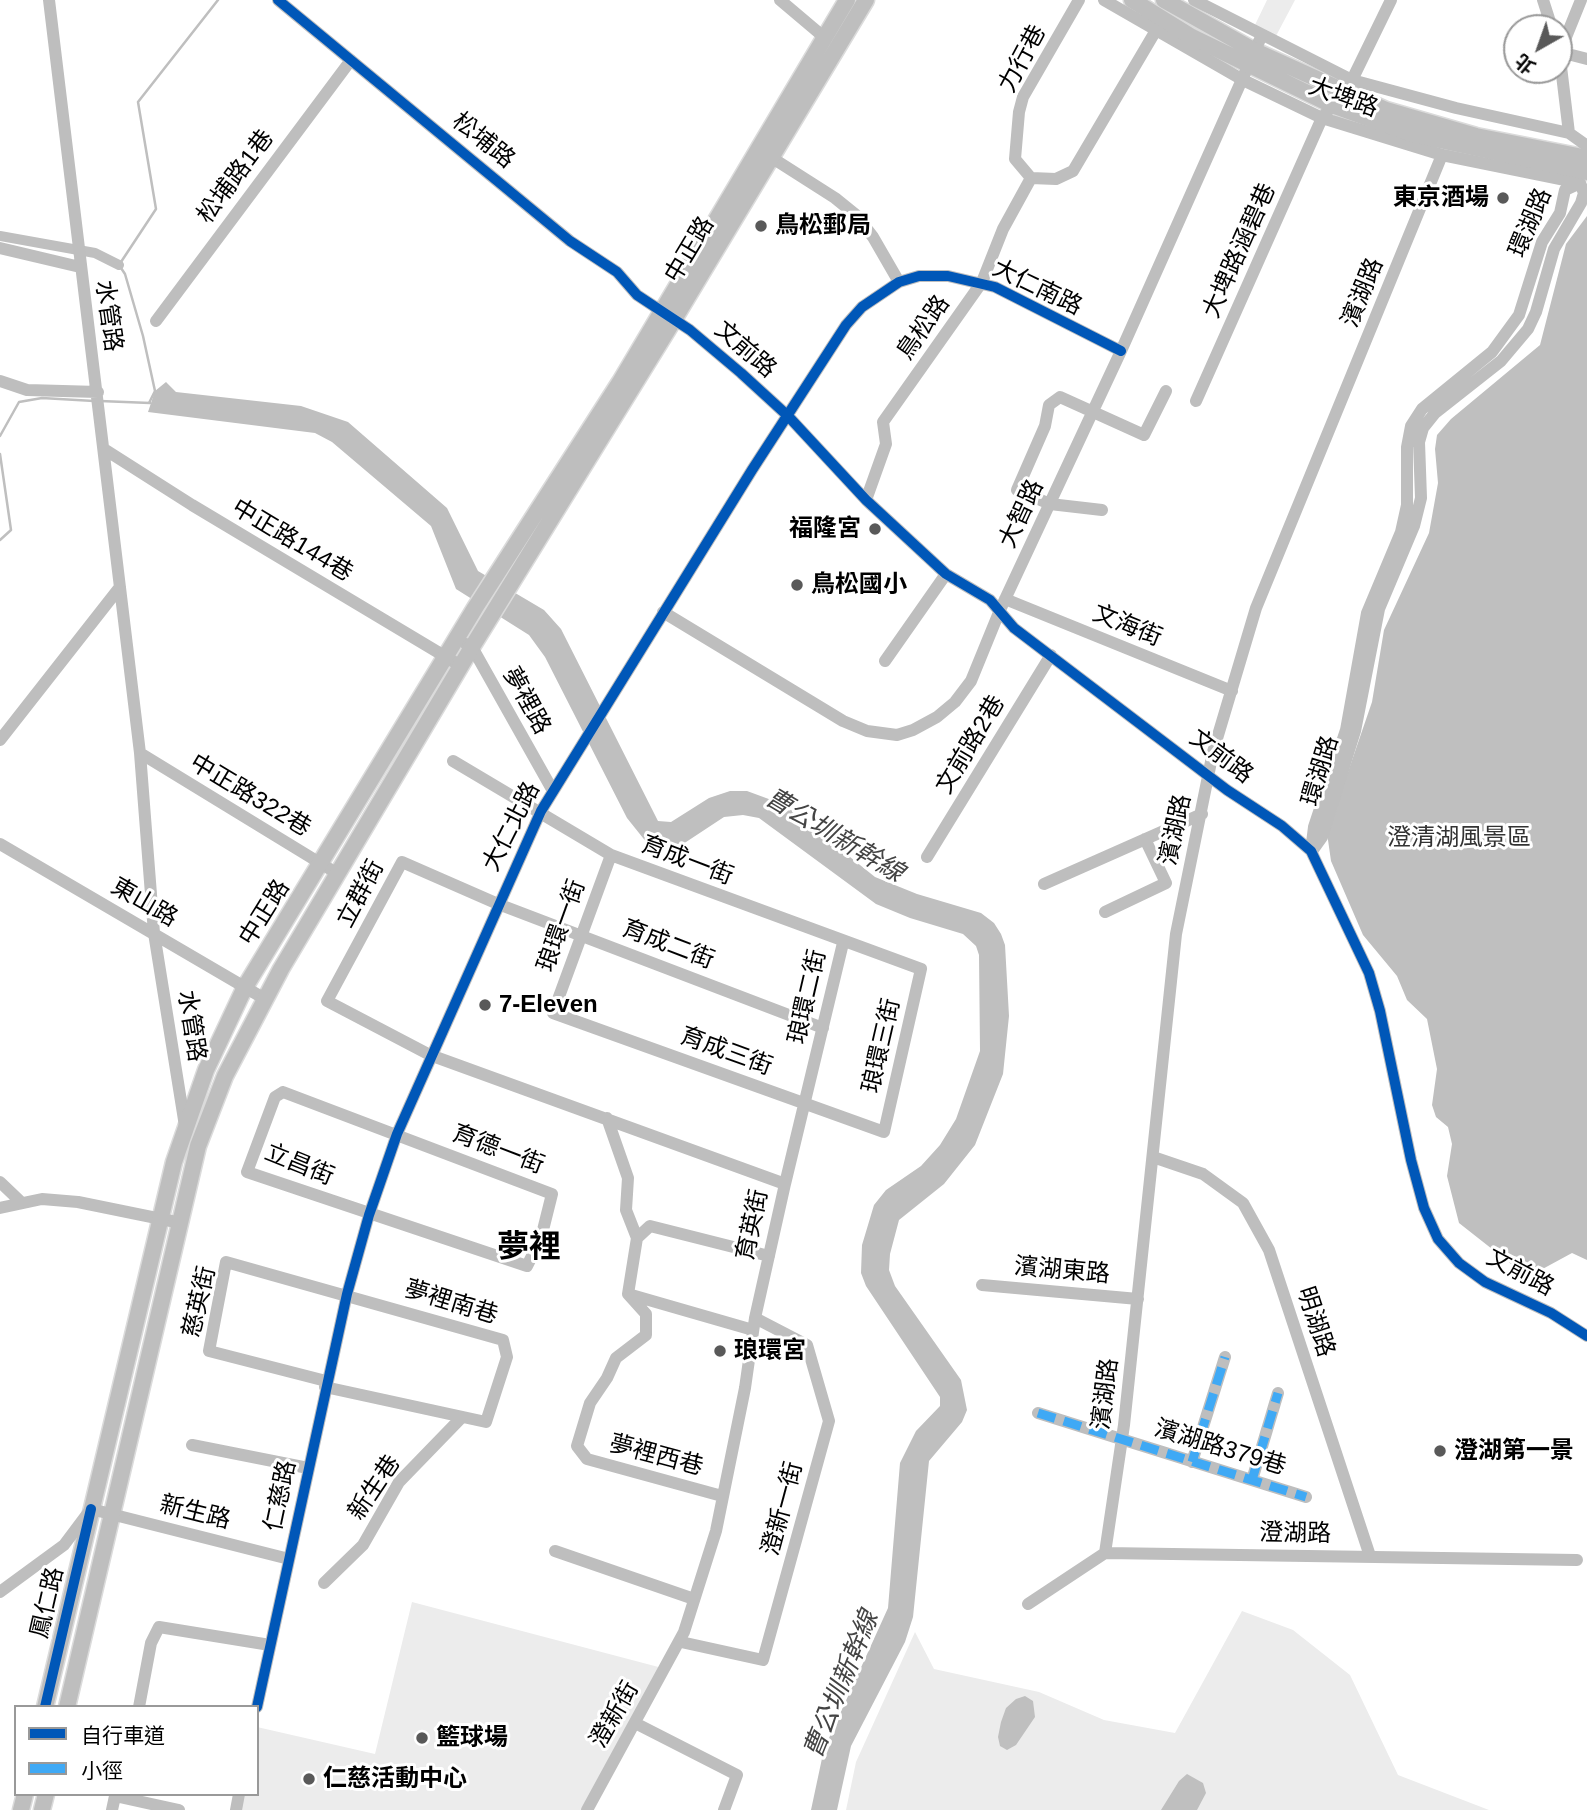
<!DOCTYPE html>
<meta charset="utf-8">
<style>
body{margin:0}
#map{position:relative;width:1587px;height:1810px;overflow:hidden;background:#fff;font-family:Helvetica,"Noto Sans TC",sans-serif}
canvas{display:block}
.legend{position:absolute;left:14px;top:1705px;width:245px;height:91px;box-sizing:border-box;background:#fff;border:2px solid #999;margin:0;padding:9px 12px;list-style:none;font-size:21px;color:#000}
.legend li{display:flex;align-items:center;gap:14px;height:35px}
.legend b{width:35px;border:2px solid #999}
.north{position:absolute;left:1503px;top:14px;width:70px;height:70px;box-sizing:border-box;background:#fff;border:2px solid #999;border-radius:50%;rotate:220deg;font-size:19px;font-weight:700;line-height:28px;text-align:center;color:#000}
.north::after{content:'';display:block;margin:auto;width:24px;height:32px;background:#595959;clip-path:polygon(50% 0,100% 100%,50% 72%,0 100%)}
</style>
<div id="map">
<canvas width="1587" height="1810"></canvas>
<ul class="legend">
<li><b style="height:9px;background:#0057b8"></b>自行車道</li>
<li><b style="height:9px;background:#3fa9f5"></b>小徑</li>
</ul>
<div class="north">北</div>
</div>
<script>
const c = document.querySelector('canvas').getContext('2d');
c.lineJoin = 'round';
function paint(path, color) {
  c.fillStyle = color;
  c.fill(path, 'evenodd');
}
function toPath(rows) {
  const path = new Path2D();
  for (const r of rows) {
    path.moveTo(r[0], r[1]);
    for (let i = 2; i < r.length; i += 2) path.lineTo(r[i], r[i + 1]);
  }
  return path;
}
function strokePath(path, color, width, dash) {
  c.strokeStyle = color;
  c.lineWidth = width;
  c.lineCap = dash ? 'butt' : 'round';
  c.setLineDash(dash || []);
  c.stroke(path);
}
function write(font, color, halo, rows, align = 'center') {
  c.font = font + ' Helvetica,"Noto Sans TC",sans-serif';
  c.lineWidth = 6;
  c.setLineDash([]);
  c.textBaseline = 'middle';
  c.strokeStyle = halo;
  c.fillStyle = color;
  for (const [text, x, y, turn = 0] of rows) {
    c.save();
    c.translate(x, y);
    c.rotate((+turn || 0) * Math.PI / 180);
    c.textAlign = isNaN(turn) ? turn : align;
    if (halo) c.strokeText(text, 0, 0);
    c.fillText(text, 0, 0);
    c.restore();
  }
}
paint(toPath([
 [1267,0,1295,0,1276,36,1255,25],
 [412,1602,666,1669,587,1810,236,1810,239,1794,257,1794,257,1727,375,1754],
 [1242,1611,1293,1630,1350,1675,1398,1775,1489,1810,846,1810,856,1762,915,1632,934,1669,1039,1692,1104,1720,1175,1733]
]), '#ececec');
paint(toPath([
 [1587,216,1587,1260,1572,1253,1537,1272,1520,1271,1459,1223,1447,1176,1452,1144,1448,1127,1436,1117,1432,1105,1437,1069,1427,1019,1407,1000,1397,976,1363,935,1331,861,1327,833,1372,702,1384,630,1429,533,1438,483,1435,449,1437,435,1451,419,1540,345,1566,244],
 [166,382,176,392,301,406,348,422,447,508,478,571,544,610,561,629,658,821,671,822,709,798,730,791,747,791,785,805,875,877,917,894,981,913,994,923,1001,934,1005,945,1009,1016,1003,1074,975,1145,944,1184,899,1220,890,1254,889,1270,895,1286,961,1380,967,1410,962,1422,929,1461,913,1617,905,1642,851,1746,837,1810,811,1810,824,1749,888,1608,900,1463,916,1431,940,1406,940,1397,866,1286,861,1273,862,1245,874,1205,886,1190,921,1166,940,1145,956,1119,980,1051,979,955,976,946,963,934,910,918,876,904,759,818,743,815,724,817,680,846,668,850,647,843,627,818,545,657,529,635,456,589,431,526,332,442,315,433,148,412,155,391],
 [1025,1696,1033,1701,1035,1717,1016,1745,1007,1750,1000,1746,998,1737,1001,1722,1006,1708,1016,1699],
 [1187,1774,1203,1783,1206,1793,1197,1810,1161,1810,1179,1781]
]), '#bfbfbf');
strokePath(toPath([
 [100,401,150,403],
 [149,403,155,391,143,336,125,274,119,265,156,209,138,102,218,0],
 [0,436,19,402,42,398,94,401],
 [0,454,11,530,0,540]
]), '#bfbfbf', 2.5);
strokePath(toPath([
 [0,236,95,253,119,265]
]), '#bfbfbf', 10);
const major = toPath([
 [1132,0,1192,37,1332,105,1412,134,1587,172],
 [1164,0,1255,51,1386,110,1476,136,1587,158],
 [45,1707,174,1162,206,1070,245,987,475,608,620,382,847,0],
 [67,1707,198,1146,225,1076,281,969,472,647,667,331,866,0],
 [21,1810,25,1794],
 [42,1810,46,1794]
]);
strokePath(major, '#dbdbdb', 19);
strokePath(toPath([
 [49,0,140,753,154,933,185,1126],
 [278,0,570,241,617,272,637,295,690,330,741,373,788,416,866,500,946,574,990,600,1014,628,1227,790,1282,826,1311,851,1369,973,1380,1011,1411,1160,1424,1208,1438,1239,1459,1263,1485,1282,1551,1313,1587,1336],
 [780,0,825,38],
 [1104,0,1243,80,1322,118,1442,155,1580,183],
 [1194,0,1352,80,1456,108,1569,133,1587,146],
 [1543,0,1552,28],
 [1559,50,1569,133],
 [1560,52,1581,0],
 [1560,52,1587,59],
 [766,154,835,198,856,215,873,237,899,282],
 [1031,178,1015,159,1019,112,1023,97,1079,0],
 [0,248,80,267],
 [156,321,351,60],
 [0,381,27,390,98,392],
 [1196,401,1322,118,1352,80,1391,0],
 [104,449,192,505,461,666],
 [866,500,886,444,883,422,982,282,1003,229,1031,178,1056,179,1073,171,1155,32],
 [1102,510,1050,504,1017,490,1045,426,1049,405,1060,397,1144,435,1166,391],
 [1005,599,1232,691],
 [663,612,843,721,867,731,897,735,913,730,937,717,955,702,971,681,1000,610,1121,351,1261,37],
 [466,644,472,647,553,791],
 [885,661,946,574],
 [0,740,120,587],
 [140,753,338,874],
 [453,761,611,855,921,969,884,1132,553,1013,611,855],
 [0,844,265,999],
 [1311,851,1314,827,1346,730,1367,613,1401,532,1407,505,1407,447,1411,426,1422,409,1492,352,1519,315,1542,242,1560,213,1565,190,1580,183],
 [1312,851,1322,837,1355,731,1379,609,1414,526,1421,498,1419,442,1423,428,1435,413,1501,361,1528,329,1536,312,1554,249,1581,203,1584,193,1580,183],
 [927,857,1051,655],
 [1044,884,1202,814],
 [1105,912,1166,883,1145,839],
 [283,1092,552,1194,541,1238,527,1266,247,1172,275,1097,283,1092],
 [607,1118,628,1178,626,1210,637,1238],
 [1153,1157,1203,1174,1243,1203,1269,1250,1370,1556],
 [0,1182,22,1203],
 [785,1184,843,943],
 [0,1208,42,1199,78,1202,181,1223],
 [982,1285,1138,1299],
 [628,1294,646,1314,646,1335,616,1358,607,1378,590,1403,577,1446,587,1459,722,1496],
 [753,1330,628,1294,637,1238,650,1226,769,1256],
 [325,1387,486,1422,507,1357,503,1340,226,1262,209,1351,326,1381],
 [1038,1413,1306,1497],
 [192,1445,308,1468],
 [1192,1462,1225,1357],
 [1252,1480,1278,1393],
 [555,1551,694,1599],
 [1105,1553,1124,1425,1176,934,1213,752,1256,608,1442,155],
 [324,1583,363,1545,399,1482,462,1417],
 [0,1592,64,1545,91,1509,289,1559],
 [1028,1604,1105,1553,1577,1560],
 [681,1642,763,1660,829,1421,807,1345,755,1318],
 [139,1707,151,1643,159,1627,270,1645],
 [257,1707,347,1294,369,1215,397,1134,541,811,752,470,846,325,862,307,899,282,919,276,948,276,995,287,1121,351],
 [635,1723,737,1775,724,1810],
 [112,1810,115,1796,179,1810],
 [236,1810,239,1794],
 [587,1810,684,1632,716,1531,745,1388,755,1318,785,1184,430,1055,327,1001,402,862,498,904,823,1028]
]), '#bebebe', 12);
strokePath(major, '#bebebe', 16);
strokePath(toPath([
 [1038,1413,1306,1497],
 [1192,1462,1225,1357],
 [1252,1480,1278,1393]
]), '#3fa9f5', 9, [18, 9]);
strokePath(toPath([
 [278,0,570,241,617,272,637,295,690,330,741,373,788,416,866,500,946,574,990,600,1014,628,1227,790,1282,826,1311,851,1369,973,1380,1011,1411,1160,1424,1208,1438,1239,1459,1263,1485,1282,1551,1313,1587,1336],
 [45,1707,91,1509],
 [257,1707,347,1294,369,1215,397,1134,541,811,752,470,846,325,862,307,899,282,919,276,948,276,995,287,1121,351]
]), '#0057b8', 10);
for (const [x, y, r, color] of [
 [1503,198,7,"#595959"],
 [761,226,7,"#595959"],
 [875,529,7,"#595959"],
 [797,585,7,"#595959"],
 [485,1005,7,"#595959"],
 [720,1351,7,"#595959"],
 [1440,1451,7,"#595959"],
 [422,1738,7,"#595959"],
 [309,1779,7,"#595959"]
]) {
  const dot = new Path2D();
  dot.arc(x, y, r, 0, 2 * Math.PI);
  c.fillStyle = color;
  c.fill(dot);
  strokePath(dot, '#fff', 2.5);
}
write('24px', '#000', '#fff', [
 ["力行巷",1023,59,-62],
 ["大埤路",1343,98,20],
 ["松埔路",483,141,39],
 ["松埔路1巷",236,177,-53],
 ["環湖路",1531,223,-67],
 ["中正路",690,250,-59],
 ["大埤路涵碧巷",1240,251,-66],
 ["大仁南路",1037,288,26],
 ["濱湖路",1363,293,-68],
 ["水管路",108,316,82],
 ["鳥松路",924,328,-55],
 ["文前路",745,350,41],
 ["大智路",1022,514,-65],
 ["中正路144巷",292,541,31],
 ["文海街",1127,626,22],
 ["夢裡路",526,701,61],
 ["文前路2巷",971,745,-59],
 ["文前路",1221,757,37],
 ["環湖路",1321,771,-73],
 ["中正路322巷",250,796,31],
 ["大仁北路",512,827,-63],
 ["濱湖路",1176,830,-78],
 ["育成一街",687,861,21],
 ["立群街",361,894,-62],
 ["東山路",144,903,30],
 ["中正路",265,913,-58],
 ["琅環一街",562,926,-70],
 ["育成二街",668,945,21],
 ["琅環二街",808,997,-77],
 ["水管路",191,1026,81],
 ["琅環三街",882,1046,-77],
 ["育成三街",726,1052,20],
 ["育德一街",498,1150,21],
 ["立昌街",299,1165,22],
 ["育英街",753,1225,-78],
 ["濱湖東路",1062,1271,5],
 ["文前路",1520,1273,28],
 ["慈英街",200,1302,-77],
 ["夢裡南巷",451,1303,17],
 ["明湖路",1315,1322,72],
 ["濱湖路",1106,1394,-83],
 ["濱湖路379巷",1220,1448,17],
 ["夢裡西巷",656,1456,15],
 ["新生巷",375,1488,-56],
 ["仁慈路",281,1496,-78],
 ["澄新一街",783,1509,-75],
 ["新生路",195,1513,14],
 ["澄湖路",1295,1534,1],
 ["鳳仁路",48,1603,-77],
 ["澄新街",615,1715,-60]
]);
write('bold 24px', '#000', '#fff', [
 ["東京酒場",1489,198,"right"],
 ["鳥松郵局",775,226],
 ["福隆宮",861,529,"right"],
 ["鳥松國小",811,585],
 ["7-Eleven",499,1005],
 ["琅環宮",734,1351],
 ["澄湖第一景",1454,1451],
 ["籃球場",436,1738],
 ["仁慈活動中心",323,1779]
], 'left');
write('24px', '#333', '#fff', [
 ["澄清湖風景區",1459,838]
]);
write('italic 26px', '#444', '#fff', [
 ["曹公圳新幹線",834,836,31],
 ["曹公圳新幹線",842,1685,-68]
]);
write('bold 32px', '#000', '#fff', [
 ["夢裡",529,1248]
]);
</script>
